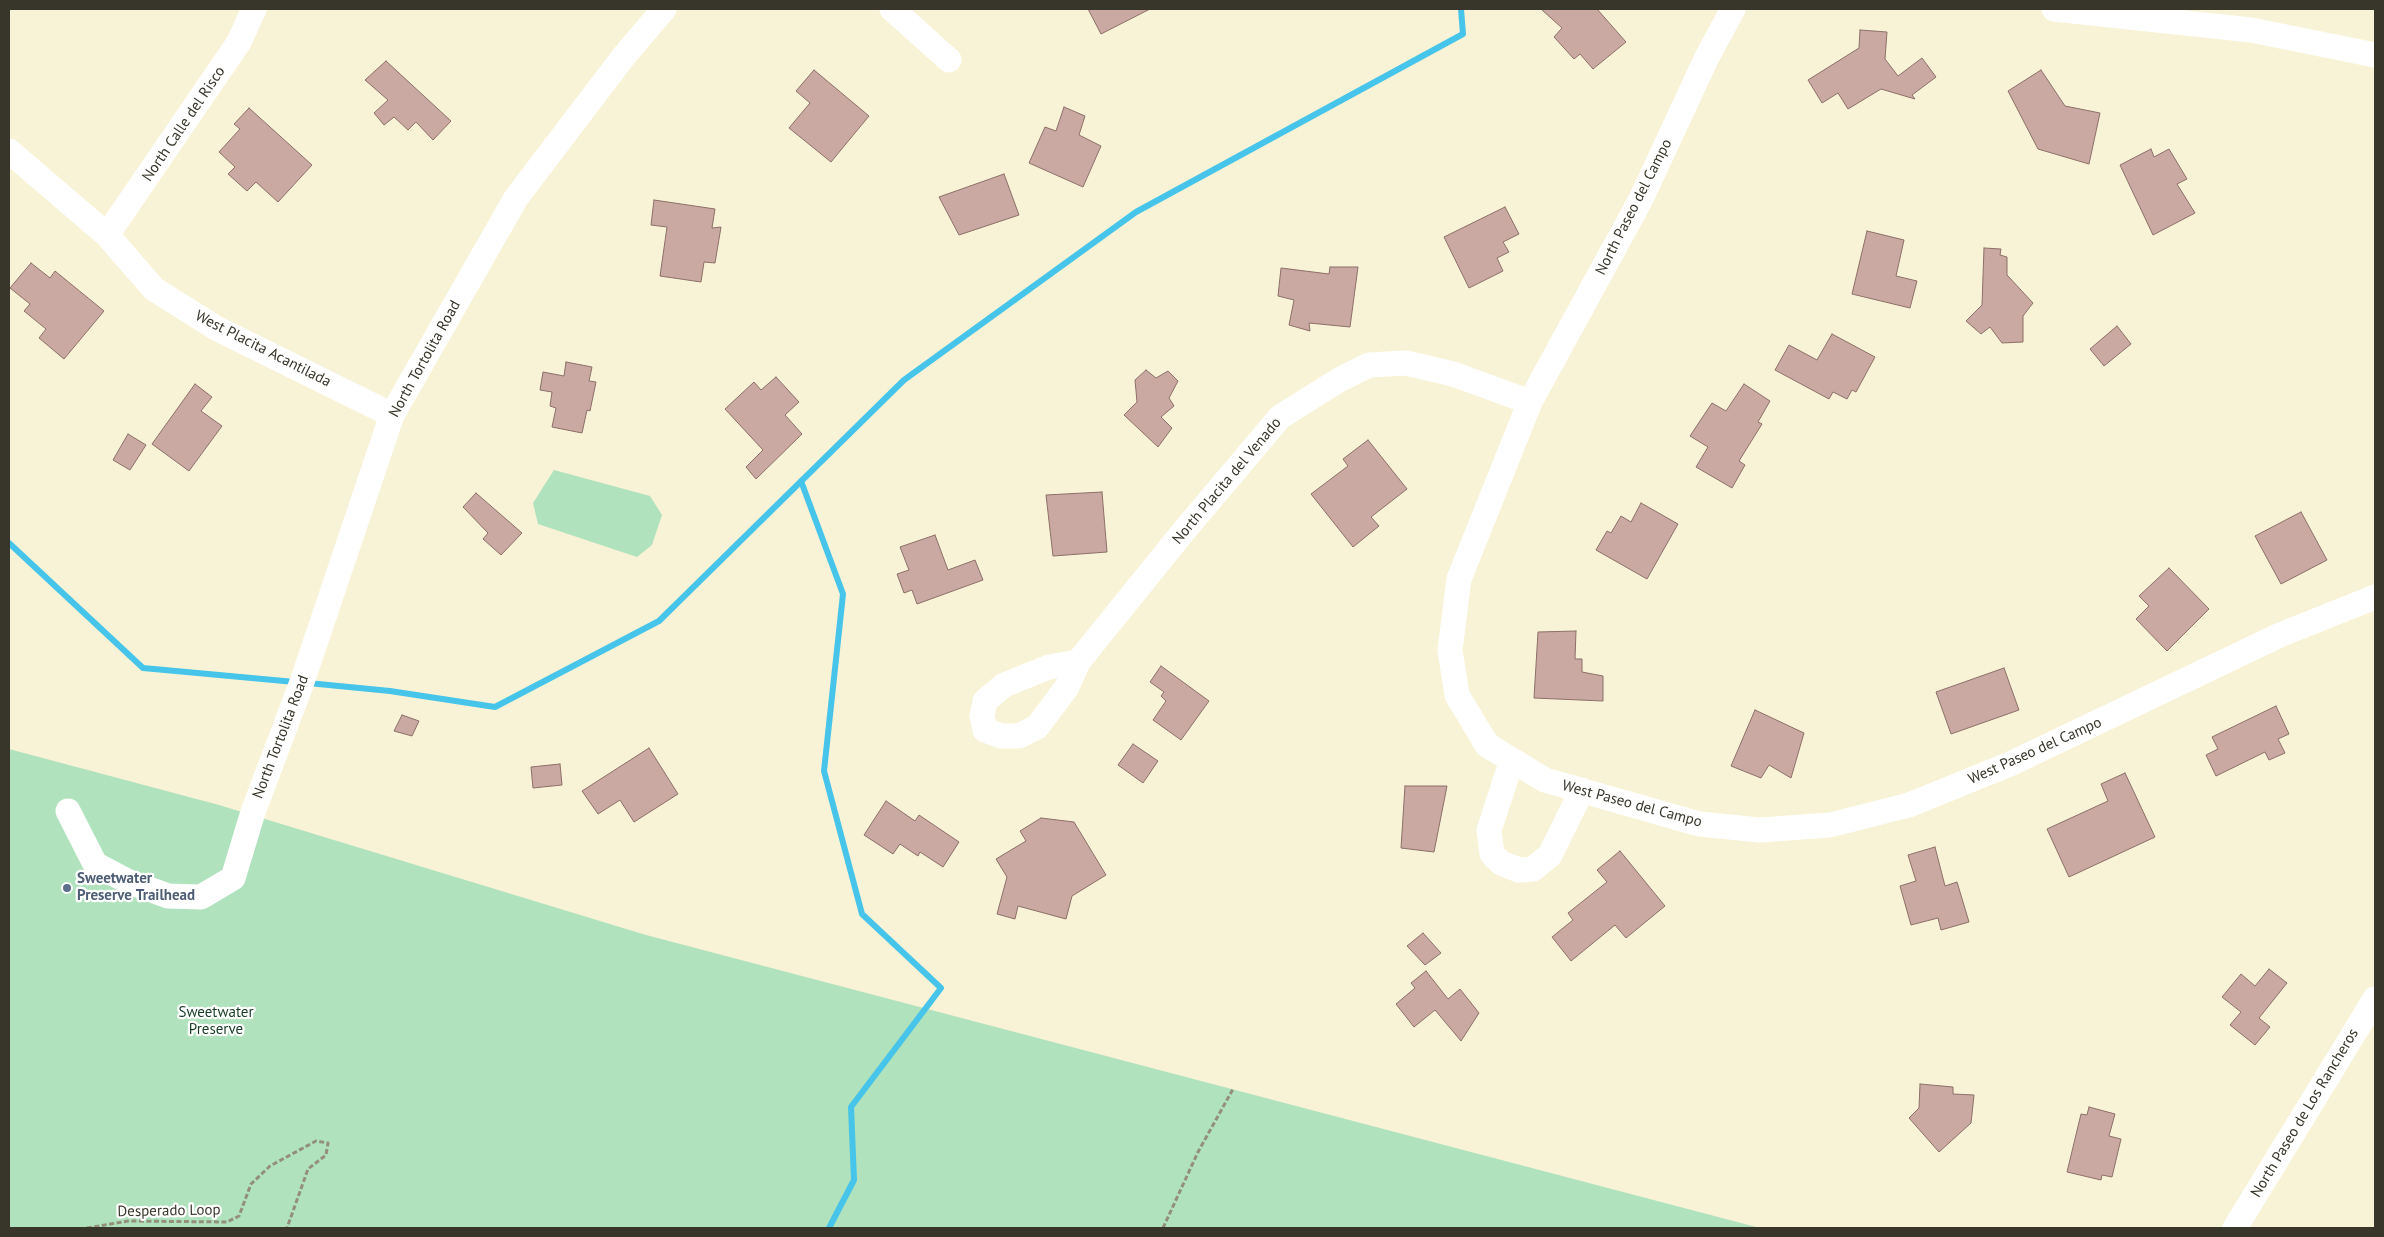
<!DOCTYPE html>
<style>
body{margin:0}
#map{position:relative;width:2384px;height:1237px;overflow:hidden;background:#f8f3d6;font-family:"PT Sans",sans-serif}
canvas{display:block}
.frame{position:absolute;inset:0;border:10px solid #38362a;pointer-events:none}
</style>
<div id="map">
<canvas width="2384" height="1237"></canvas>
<div class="frame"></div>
</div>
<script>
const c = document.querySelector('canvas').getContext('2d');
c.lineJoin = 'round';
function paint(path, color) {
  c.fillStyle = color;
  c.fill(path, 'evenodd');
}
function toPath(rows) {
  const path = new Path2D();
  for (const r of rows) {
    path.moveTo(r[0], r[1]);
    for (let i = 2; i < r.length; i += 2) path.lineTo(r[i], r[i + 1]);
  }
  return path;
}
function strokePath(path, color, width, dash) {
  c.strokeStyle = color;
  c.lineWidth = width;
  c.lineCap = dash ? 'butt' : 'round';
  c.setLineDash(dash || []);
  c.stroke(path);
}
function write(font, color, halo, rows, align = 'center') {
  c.font = font + ' "PT Sans",sans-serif';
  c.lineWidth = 4.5;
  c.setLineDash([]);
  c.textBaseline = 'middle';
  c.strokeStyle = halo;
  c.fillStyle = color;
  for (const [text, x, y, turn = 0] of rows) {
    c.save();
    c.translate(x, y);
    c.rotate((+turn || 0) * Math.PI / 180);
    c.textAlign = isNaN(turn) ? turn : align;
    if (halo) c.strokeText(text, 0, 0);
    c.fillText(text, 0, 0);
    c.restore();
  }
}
paint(toPath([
 [554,470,650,496,662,515,652,545,637,557,538,524,533,503],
 [9,749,219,805,646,935,1760,1228,9,1228]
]), '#b0e2bd');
strokePath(toPath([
 [801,481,843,594,824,771,862,914,941,988,851,1107,854,1180,829,1228],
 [9,543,143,668,295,682],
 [308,683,390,691,495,707,659,621,904,380,1136,212,1463,34,1461,9]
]), '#46c4ea', 6);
const building = toPath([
 [1088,9,1150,9,1101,34,1088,9],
 [1541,9,1597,9,1626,42,1593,69,1580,54,1574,59,1554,37,1562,28,1541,9],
 [1860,30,1887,32,1885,59,1898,76,1922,58,1936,77,1912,95,1915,99,1881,89,1848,109,1838,93,1822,103,1808,80,1859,48,1860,30],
 [386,61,451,121,433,140,416,122,408,130,394,117,384,125,374,113,388,100,365,80,386,61],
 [814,70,869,116,831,162,789,128,810,103,796,91,814,70],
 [2041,70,2065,106,2100,113,2089,164,2038,149,2008,91,2041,70],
 [1064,107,1085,116,1079,135,1101,146,1083,187,1029,163,1045,127,1056,131,1064,107],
 [249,108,312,165,278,202,256,182,247,191,228,174,235,167,219,152,240,129,234,124,249,108],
 [2151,149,2154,157,2169,149,2187,179,2177,184,2195,213,2153,235,2120,165,2151,149],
 [1004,174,1019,215,959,235,939,197,1004,174],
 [654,200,715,209,712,228,721,227,715,263,704,262,701,282,660,276,667,227,651,225,654,200],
 [1505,207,1519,234,1503,242,1509,252,1497,258,1503,271,1469,288,1444,237,1505,207],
 [1867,231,1904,240,1896,276,1917,281,1910,308,1852,294,1867,231],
 [1984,248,2001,249,2000,255,2007,257,2007,275,2033,303,2023,316,2023,342,2002,343,1990,327,1981,334,1966,321,1982,305,1984,248],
 [31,263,50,278,55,271,104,311,64,359,39,338,46,329,24,311,30,304,10,288,31,263],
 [1330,267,1358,267,1350,327,1309,323,1310,331,1289,325,1294,300,1278,296,1281,268,1329,274,1330,267],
 [2117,326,2131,344,2104,366,2090,349,2117,326],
 [1832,334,1875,357,1856,392,1852,390,1847,399,1833,392,1829,399,1775,370,1789,345,1817,360,1832,334],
 [566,362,592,367,589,381,596,382,590,411,587,410,582,433,552,427,556,408,550,406,552,392,540,390,543,372,564,376,566,362],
 [1146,370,1156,378,1168,371,1178,381,1169,398,1174,406,1161,417,1172,428,1158,447,1124,415,1137,402,1135,380,1146,370],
 [776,377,799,402,785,415,802,434,756,479,746,467,763,450,725,409,754,382,761,390,776,377],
 [195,384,212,397,201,411,222,426,189,471,152,444,195,384],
 [1744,384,1770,401,1758,422,1762,424,1739,461,1745,465,1732,488,1696,467,1708,447,1690,436,1712,403,1726,411,1744,384],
 [128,434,146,445,130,470,113,460,128,434],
 [1368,440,1407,489,1371,517,1379,526,1353,547,1311,494,1348,466,1343,459,1368,440],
 [1102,492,1107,552,1053,556,1046,495,1102,492],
 [476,493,522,533,501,555,483,539,488,533,463,507,476,493],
 [1641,503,1678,524,1647,579,1596,550,1607,531,1611,533,1621,516,1631,522,1641,503],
 [2301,512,2327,560,2281,584,2255,536,2301,512],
 [935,535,948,570,975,560,983,580,917,604,912,590,904,593,897,574,909,570,900,547,935,535],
 [2169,568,2209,609,2167,651,2136,619,2149,606,2139,596,2169,568],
 [1576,631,1575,659,1582,659,1582,672,1603,676,1603,701,1534,698,1538,632,1576,631],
 [1161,666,1209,701,1181,740,1153,720,1166,701,1161,696,1164,692,1150,682,1161,666],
 [2004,668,2019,710,1951,734,1936,692,2004,668],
 [2276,706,2289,734,2278,739,2285,753,2269,760,2265,752,2216,776,2206,755,2218,749,2212,737,2276,706],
 [1755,710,1804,733,1791,778,1769,765,1761,778,1731,766,1755,710],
 [402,715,419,721,412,736,394,731,402,715],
 [1133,744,1158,761,1143,783,1118,765,1133,744],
 [649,748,678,794,634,822,620,800,598,814,582,791,649,748],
 [560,764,562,785,533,788,531,767,560,764],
 [2125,773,2155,837,2069,877,2047,829,2108,801,2101,784,2125,773],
 [1405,786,1447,786,1434,852,1401,848,1405,786],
 [886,801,915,821,919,815,959,842,943,867,920,852,918,856,900,844,893,854,864,835,886,801],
 [1041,818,1074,822,1106,875,1072,896,1066,919,1018,906,1015,919,997,914,1007,877,996,859,1026,841,1020,831,1041,818],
 [1935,847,1945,886,1957,882,1969,922,1941,930,1938,918,1911,925,1900,886,1916,881,1908,855,1935,847],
 [1620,851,1665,906,1626,938,1615,925,1571,961,1552,937,1573,920,1568,913,1607,882,1597,870,1620,851],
 [1423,933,1441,953,1425,965,1407,946,1423,933],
 [2269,969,2287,983,2259,1018,2270,1027,2255,1045,2230,1025,2241,1012,2222,997,2241,974,2255,986,2269,969],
 [1426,971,1448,999,1460,989,1479,1013,1461,1041,1435,1010,1414,1027,1396,1004,1415,988,1411,983,1426,971],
 [1920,1084,1953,1087,1953,1094,1974,1095,1971,1123,1939,1152,1909,1118,1919,1108,1920,1084],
 [2089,1107,2115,1114,2109,1136,2121,1139,2112,1177,2102,1175,2101,1180,2067,1172,2081,1114,2087,1115,2089,1107]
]);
paint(building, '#c9a9a1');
strokePath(building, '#8c6f68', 1);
strokePath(toPath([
 [87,1228,128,1221,227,1222,239,1216,251,1184,270,1166,316,1141,328,1143,326,1155,308,1169,287,1228],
 [1163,1228,1198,1152,1233,1089]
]), '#938f7b', 3, [5, 2.5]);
strokePath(toPath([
 [892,9,949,60],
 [1733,9,1707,57,1641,199,1530,402,1459,579,1450,650,1457,695,1487,745,1545,780,1699,824,1760,830,1830,825,1909,805,2010,764,2280,635,2375,597],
 [2054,9,2251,30,2375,55],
 [9,151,107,235,154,289,216,328,392,415],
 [107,235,239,42,254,9],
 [1078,662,1049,667,1004,685,985,701,982,716,985,730,1001,736,1019,736,1037,727,1067,687,1078,662,1183,532,1280,417,1339,380,1369,365,1406,363,1453,374,1530,402],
 [1512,760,1489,830,1492,854,1501,863,1519,870,1533,869,1550,855,1582,790],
 [68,811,95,864,127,881,168,896,201,897,233,878,253,812,302,682,392,415,516,198,624,56,664,9],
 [2235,1228,2375,999]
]), '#fff', 25);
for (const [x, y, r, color] of [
 [67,888,5,"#5c6f8a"]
]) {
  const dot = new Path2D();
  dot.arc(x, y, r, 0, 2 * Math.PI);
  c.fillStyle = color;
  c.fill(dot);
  strokePath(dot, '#fff', 2);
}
write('15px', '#38362a', '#fff', [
 ["North Calle del Risco",184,124,-56],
 ["North Paseo del Campo",1634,207,-63],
 ["West Placita Acantilada",263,349,27],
 ["North Tortolita Road",425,359,-61],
 ["North Placita del Venado",1227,481,-50],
 ["North Tortolita Road",281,737,-69],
 ["West Paseo del Campo",2035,751,-24],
 ["West Paseo del Campo",1632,804,15],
 ["North Paseo de Los Rancheros",2305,1113,-59],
 ["Desperado Loop",169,1211,-1]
]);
write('bold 15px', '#4e5e75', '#fff', [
 ["Sweetwater",77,879],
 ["Preserve Trailhead",77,896]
], 'left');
write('15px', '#173c24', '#fff', [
 ["Sweetwater",216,1013],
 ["Preserve",216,1030]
]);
</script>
